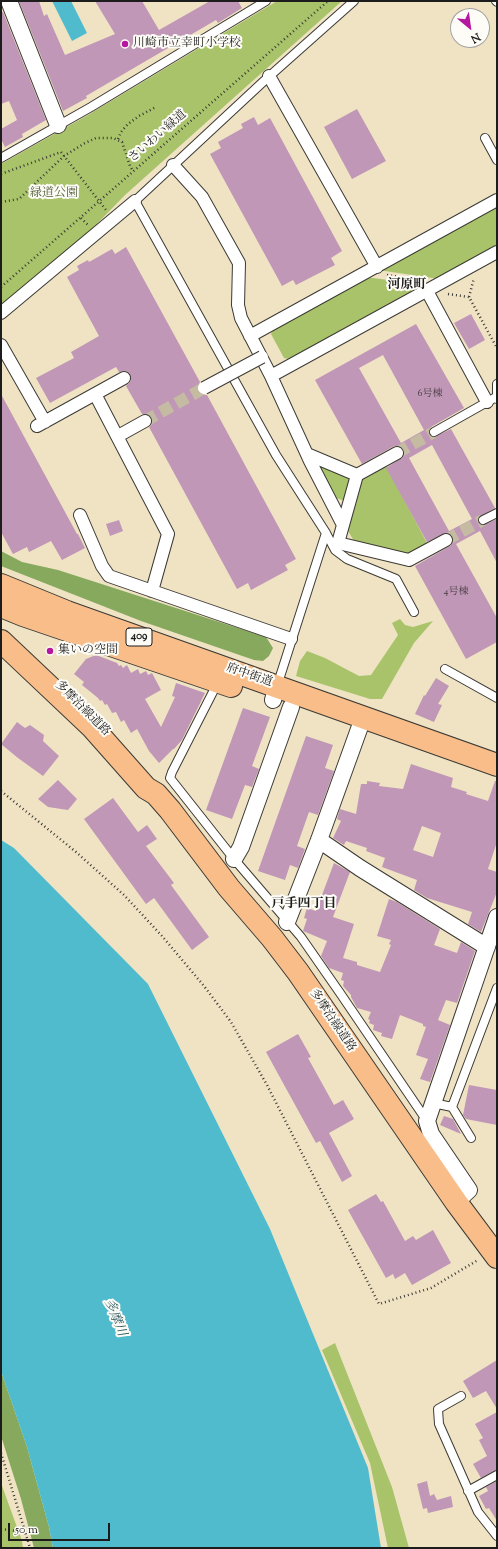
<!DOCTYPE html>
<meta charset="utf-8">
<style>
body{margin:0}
#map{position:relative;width:498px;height:1549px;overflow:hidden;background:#efe3c4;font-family:"Sorts Mill Goudy",serif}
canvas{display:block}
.frame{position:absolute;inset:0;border:2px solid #1c1c1c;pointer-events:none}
.north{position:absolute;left:450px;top:8px;width:40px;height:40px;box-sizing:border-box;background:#fdfcf7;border:1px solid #a3a29f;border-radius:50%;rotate:151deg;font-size:11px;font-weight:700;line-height:16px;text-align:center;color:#1c1c1c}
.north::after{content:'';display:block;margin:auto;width:14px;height:18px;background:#b5179e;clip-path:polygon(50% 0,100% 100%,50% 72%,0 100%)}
.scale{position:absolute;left:8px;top:1523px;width:102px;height:18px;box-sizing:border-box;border:2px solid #1c1c1c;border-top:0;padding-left:5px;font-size:12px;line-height:14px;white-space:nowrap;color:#1c1c1c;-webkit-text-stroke:3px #fdfcf7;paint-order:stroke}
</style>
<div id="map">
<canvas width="498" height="1549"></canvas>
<div class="frame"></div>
<div class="north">N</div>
<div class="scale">50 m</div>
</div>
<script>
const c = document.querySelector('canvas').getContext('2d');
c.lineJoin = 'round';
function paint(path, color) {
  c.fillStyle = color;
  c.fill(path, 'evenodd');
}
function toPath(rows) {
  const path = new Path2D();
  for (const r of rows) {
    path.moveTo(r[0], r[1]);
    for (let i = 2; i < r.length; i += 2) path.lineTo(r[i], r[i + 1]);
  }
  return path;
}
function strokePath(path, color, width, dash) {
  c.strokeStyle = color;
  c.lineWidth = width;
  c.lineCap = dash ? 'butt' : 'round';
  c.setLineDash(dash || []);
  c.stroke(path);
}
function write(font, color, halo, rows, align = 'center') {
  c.font = font + ' "Sorts Mill Goudy","Noto Serif JP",serif';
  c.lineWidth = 4;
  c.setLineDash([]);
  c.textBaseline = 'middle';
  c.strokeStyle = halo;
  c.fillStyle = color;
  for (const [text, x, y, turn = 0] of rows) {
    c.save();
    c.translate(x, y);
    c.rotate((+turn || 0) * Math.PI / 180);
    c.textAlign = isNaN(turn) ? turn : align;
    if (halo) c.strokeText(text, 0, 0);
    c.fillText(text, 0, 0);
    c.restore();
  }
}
paint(toPath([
 [277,1,342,1,125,195,88,233,1,308,1,164,88,115],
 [497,204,497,248,439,279,378,270],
 [365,277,428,285,293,360,284,358,271,334,274,327],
 [325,464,352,475,345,501,336,498,319,467],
 [385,464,427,543,406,555,354,541,348,531,362,477],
 [400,619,405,625,413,627,433,621,414,643,382,699,370,699,296,676,300,661,307,651,325,658,359,676,371,675,398,635,392,623],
 [335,1343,392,1487,409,1548,388,1548,370,1463,322,1350],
 [1,1483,22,1541,23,1548,1,1548]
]), '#a8c36a');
paint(toPath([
 [1,551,22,562,58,570,266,637,273,648,269,656,263,661,254,660,141,621,1,566],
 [1,1371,27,1447,49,1527,53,1548,34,1548,21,1499,1,1436]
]), '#86a95e');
paint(toPath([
 [52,1,71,1,87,33,72,41],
 [1,840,14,848,148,984,270,1229,368,1468,381,1548,53,1548,49,1527,27,1447,1,1371]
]), '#51bbce');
paint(toPath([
 [19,1,39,1,44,16,47,14,65,55,115,34,95,1,142,1,159,30,210,1,238,1,242,8,218,23,216,20,86,96,87,98,63,111],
 [1,12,3,12,46,120,22,134,23,137,5,147,1,139,1,129,17,120,9,101,1,104],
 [357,109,386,161,352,179,324,127],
 [254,117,258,125,270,118,342,251,331,258,335,265,296,285,293,280,282,286,210,154,221,148,218,142,243,128,241,124],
 [126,247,200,382,197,387,198,392,203,395,207,395,296,559,285,565,288,570,251,590,248,583,237,589,149,427,152,424,152,418,148,414,142,414,126,386,130,382,131,379,128,372,124,371,119,372,116,367,50,403,36,378,74,358,71,352,99,336,67,277,79,270,77,266,88,260,89,262,112,249,115,254],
 [471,314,485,340,469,349,454,323],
 [416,324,464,408,431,427,429,430,429,434,434,437,451,429,495,508,479,517,478,523,483,525,497,519,497,563,480,531,456,544,497,618,497,642,466,659,415,566,450,546,453,541,453,537,450,533,446,533,427,542,386,468,403,457,404,453,403,449,398,446,394,446,362,464,315,380],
 [383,355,424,430,401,443,359,368],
 [432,445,472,519,449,531,409,458],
 [1,394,77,534,78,534,85,548,62,560,51,541,29,552,27,547,13,554,1,532],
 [119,520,123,531,110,536,106,524],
 [96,655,117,663,119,666,121,665,123,668,127,665,131,673,138,669,140,674,146,671,148,675,152,673,161,690,145,699,161,727,175,697,172,696,176,683,205,693,182,740,174,749,173,749,159,763,149,751,137,729,131,733,124,720,121,722,116,712,112,713,107,704,105,705,102,700,100,701,98,698,82,685,84,682,74,674,86,659],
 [436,678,449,686,438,704,442,705,434,722,415,714,424,695,425,696],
 [243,708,270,717,252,766,259,769,252,787,245,785,232,819,206,810],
 [17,722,25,728,30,725,44,735,43,741,59,756,43,776,18,758,1,744],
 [306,736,333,745,325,768,334,771,318,815,309,812,297,846,305,849,298,868,290,865,285,880,258,871],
 [411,764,453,778,451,787,467,792,466,794,488,801,495,781,497,781,497,842,488,869,497,872,497,892,481,932,468,924,472,912,427,898,414,890,417,880,382,867,385,858,366,851,367,848,346,841,344,845,333,838,341,821,337,819,340,809,356,814,361,784,367,784,367,781,380,783,379,786,403,789],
 [422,826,441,833,433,857,413,850],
 [58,780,77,799,68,810,48,807,38,799],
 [113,798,138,832,147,825,157,839,146,846,174,883,171,885,209,937,192,950,154,898,146,904,84,819],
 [334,863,350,872,333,917,354,924,343,958,357,962,357,965,380,972,391,945,389,944,391,940,377,936,389,899,397,902,440,929,434,945,457,953,461,942,475,951,457,1003,446,1000,438,1020,450,1025,430,1082,420,1079,428,1059,416,1055,426,1027,423,1026,423,1024,400,1015,392,1039,381,1036,382,1033,373,1030,374,1025,369,1023,370,1020,368,1019,371,1012,357,1008,351,997,351,995,343,986,344,981,341,980,343,973,329,968,321,956,327,941,303,931,307,919,304,918,307,908,316,911],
 [298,1034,311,1057,308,1058,334,1105,343,1100,354,1119,329,1133,352,1176,342,1182,320,1141,316,1143,266,1052],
 [469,1085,497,1090,497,1125,466,1119,463,1115],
 [444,1116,453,1119,461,1134,440,1125],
 [376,1194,381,1202,383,1201,405,1241,413,1236,416,1240,433,1230,451,1263,412,1285,405,1273,395,1279,393,1274,386,1278,348,1210],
 [497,1360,497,1409,486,1391,473,1398,463,1381],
 [497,1412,497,1470,481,1478,473,1464,487,1456,479,1440,483,1438,475,1424],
 [427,1481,430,1496,434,1494,437,1500,451,1496,453,1507,428,1513,427,1508,423,1509,417,1484],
 [497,1481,497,1521,489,1508,486,1509,479,1496,488,1491,486,1487]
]), '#c097b6');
strokePath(toPath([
 [145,421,204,388],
 [397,453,434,432],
 [446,540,483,520]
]), '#c5bba2', 12, [12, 6]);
const service = toPath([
 [354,1,264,81,135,201,276,455,326,533,335,550,347,559,396,579,414,612],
 [496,1,497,2],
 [485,138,497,160],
 [1,158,91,107,266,1],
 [497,384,497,399],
 [434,432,496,397],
 [483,520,497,513],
 [445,669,497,698],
 [218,682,172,772,170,778,234,859,301,937,340,993,427,1121],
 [277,686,326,533],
 [433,1103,452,1107],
 [471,1138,452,1107,497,988],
 [461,1396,438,1409,439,1424,478,1512,497,1536],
 [468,1491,497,1475]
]);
const pedestrian = toPath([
 [269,76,377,267],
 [173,165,202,197,239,263,238,305,241,318,271,376,310,461,343,525],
 [427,291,487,402],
 [1,313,135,201],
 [250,336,497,200],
 [1,345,45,422],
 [271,376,497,252],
 [95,394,168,534,152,591],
 [37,426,124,378],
 [118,436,145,421],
 [397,453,357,475,338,543,409,560,446,540],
 [307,454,357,475],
 [80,515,102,566,109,576,291,639]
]);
const minor = toPath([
 [9,1,58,125],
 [273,700,277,686],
 [319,840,360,868,487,947],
 [234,859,241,847,291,707],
 [287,922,319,840,363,718],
 [456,1202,469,1190,431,1134,427,1121,497,917]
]);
const primary = toPath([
 [1,641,92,727,146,788,156,794,170,810,229,888,272,938,298,972,456,1202,497,1257]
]);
const trunk = toPath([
 [1,585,67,612,497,765],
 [1,606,23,615,231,686]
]);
strokePath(service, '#3c3a35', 10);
strokePath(pedestrian, '#3c3a35', 14);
strokePath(minor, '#3c3a35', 18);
strokePath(primary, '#3c3a35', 24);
strokePath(trunk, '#3c3a35', 24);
strokePath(toPath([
 [118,139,121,132,128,124,139,116,156,107],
 [1,174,61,152,106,210],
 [1,202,19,199,64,156,85,143,96,138,113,138,122,142,130,166,133,171],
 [81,218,88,225],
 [387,275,418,280],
 [1,287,328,1],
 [448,294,469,297,497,348],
 [469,297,474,278],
 [1,791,76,852,124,895,162,936,204,986,231,1022,267,1085,379,1304,431,1288,478,1260],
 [1,1453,30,1548],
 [1,1529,25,1532]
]), '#3c3a35', 2.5, [1, 3]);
strokePath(service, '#fff', 8);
strokePath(pedestrian, '#fff', 12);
strokePath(minor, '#fff', 16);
strokePath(primary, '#f8bd89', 22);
strokePath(trunk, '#f8bd89', 22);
const pedestrianBridge = toPath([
 [204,388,262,357]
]);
strokePath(pedestrianBridge, '#3c3a35', 14, []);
strokePath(pedestrianBridge, '#fff', 12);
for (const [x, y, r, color] of [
 [125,44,4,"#b5179e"],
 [50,651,4,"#b5179e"]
]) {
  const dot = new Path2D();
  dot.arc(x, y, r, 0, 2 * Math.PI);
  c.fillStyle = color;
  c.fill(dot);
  strokePath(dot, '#fdfcf7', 1.5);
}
write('10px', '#453b42', null, [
 ["6号棟",430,394],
 ["4号棟",456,592]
]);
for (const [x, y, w] of [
 [139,637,26]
]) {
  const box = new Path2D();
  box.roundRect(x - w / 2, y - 9, w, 18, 3);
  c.fillStyle = '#fdfcf7';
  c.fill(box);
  strokePath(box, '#1c1c1c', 1);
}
write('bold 11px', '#1c1c1c', null, [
 ["409",139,637]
]);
write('12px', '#1c1c1c', '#fdfcf7', [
 ["川崎市立幸町小学校",133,44],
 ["集いの空間",58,651]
], 'left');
write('12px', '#1c1c1c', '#fdfcf7', [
 ["さいわい緑道",158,137,-41],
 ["府中街道",249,676,19],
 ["多摩沿線道路",82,709,45],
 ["多摩沿線道路",332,1021,56]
]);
write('12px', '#545f3b', '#fdfcf7', [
 ["緑道公園",54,194]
]);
write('bold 13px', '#1c1c1c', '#fdfcf7', [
 ["河原町",407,286],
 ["戸手四丁目",304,905]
]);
write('italic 13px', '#315c63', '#fdfcf7', [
 ["多摩川",114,1318,68]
]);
</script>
